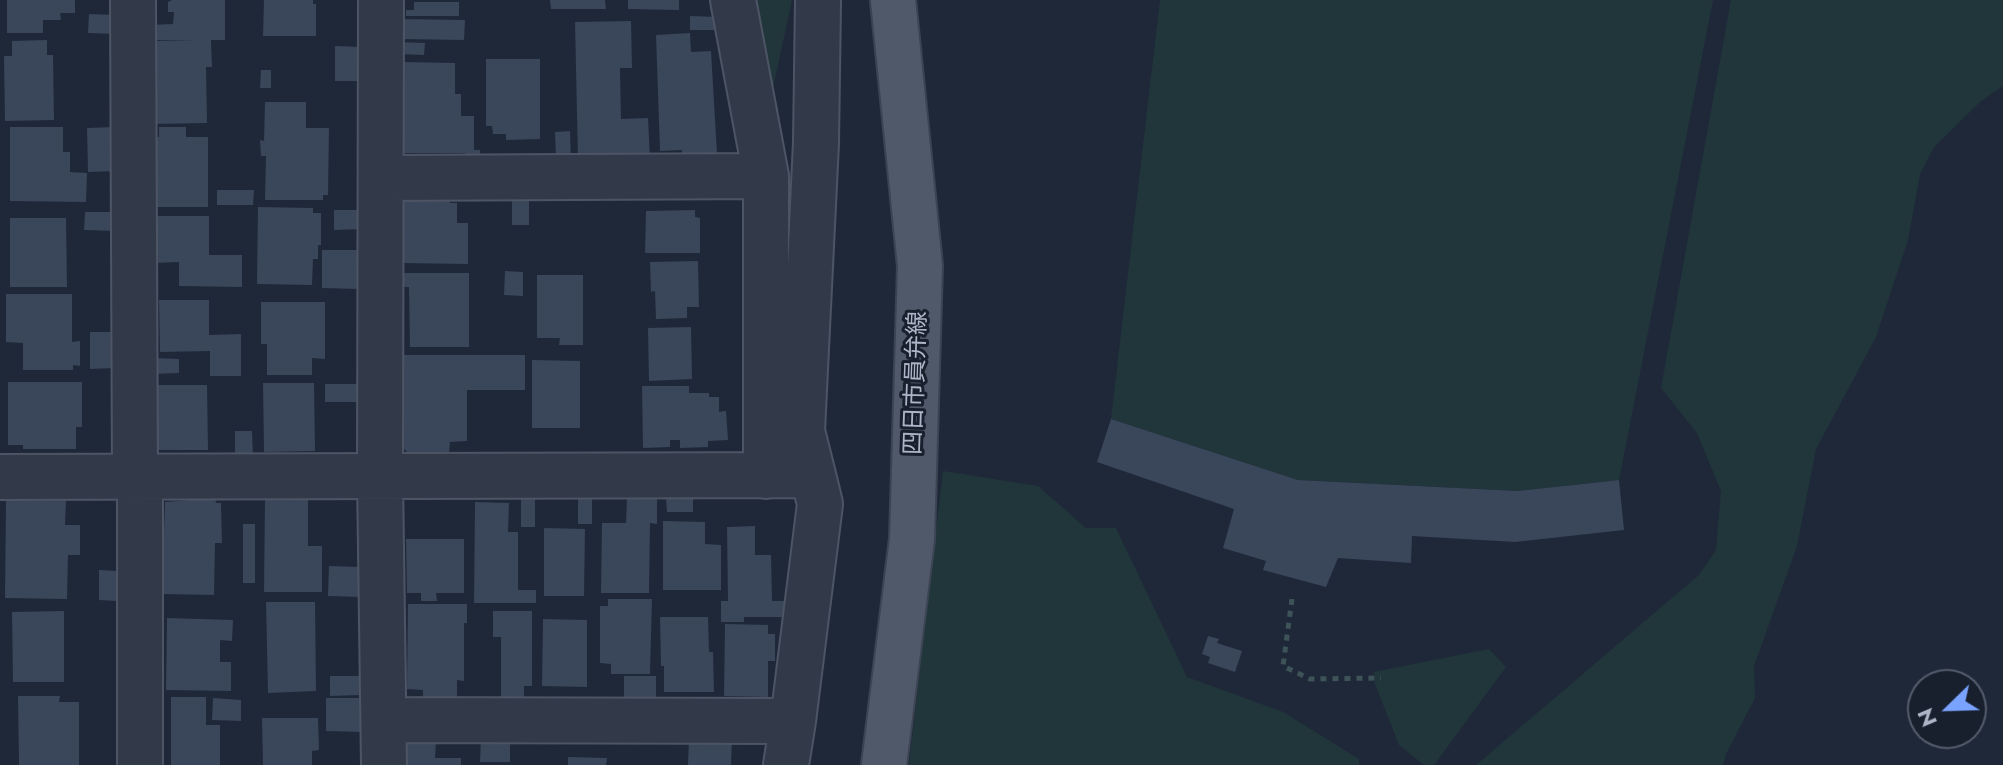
<!DOCTYPE html>
<meta charset="utf-8">
<style>
body{margin:0}
#map{position:relative;width:2003px;height:765px;overflow:hidden;background:#1f2839;font-family:Jost,sans-serif}
canvas{display:block}
.north{position:absolute;left:1907px;top:669px;width:80px;height:80px;box-sizing:border-box;background:#18202e;border:2px solid #545c6b;border-radius:50%;rotate:247deg;font-size:22px;font-weight:700;line-height:32px;text-align:center;color:#adb5c7}
.north::after{content:'';display:block;margin:auto;width:28px;height:36px;background:#79a3ff;clip-path:polygon(50% 0,100% 100%,50% 72%,0 100%)}
</style>
<div id="map">
<canvas width="2003" height="765"></canvas>
<div class="north">N</div>
</div>
<script>
const c = document.querySelector('canvas').getContext('2d');
c.lineJoin = 'round';
function paint(path, color) {
  c.fillStyle = color;
  c.fill(path, 'evenodd');
}
function toPath(rows) {
  const path = new Path2D();
  for (const r of rows) {
    path.moveTo(r[0], r[1]);
    for (let i = 2; i < r.length; i += 2) path.lineTo(r[i], r[i + 1]);
  }
  return path;
}
function strokePath(path, color, width, dash) {
  c.strokeStyle = color;
  c.lineWidth = width;
  c.lineCap = dash ? 'butt' : 'round';
  c.setLineDash(dash || []);
  c.stroke(path);
}
function write(font, color, halo, rows, align = 'center') {
  c.font = font + ' Jost,"Noto Sans JP",sans-serif';
  c.lineWidth = 6;
  c.setLineDash([]);
  c.textBaseline = 'middle';
  c.strokeStyle = halo;
  c.fillStyle = color;
  for (const [text, x, y, turn = 0] of rows) {
    c.save();
    c.translate(x, y);
    c.rotate((+turn || 0) * Math.PI / 180);
    c.textAlign = isNaN(turn) ? turn : align;
    if (halo) c.strokeText(text, 0, 0);
    c.fillText(text, 0, 0);
    c.restore();
  }
}
paint(toPath([
 [754,0,792,0,773,88],
 [1160,0,1713,0,1619,480,1518,491,1298,480,1111,419],
 [1731,0,2003,0,2003,86,1981,101,1934,147,1920,174,1908,240,1876,337,1816,449,1797,546,1754,666,1755,698,1726,754,1723,765,1476,765,1699,575,1716,550,1721,491,1697,433,1661,388],
 [943,471,1038,486,1086,528,1116,528,1187,677,1283,712,1359,759,1359,765,909,765],
 [1489,649,1506,667,1434,765,1424,765,1399,745,1375,684,1374,672]
]), '#21363b');
paint(toPath([
 [7,0,75,0,75,13,60,13,61,20,43,20,43,33,7,33],
 [172,0,225,0,225,40,211,40,212,67,206,67,207,123,153,124,151,41,197,40,150,40,150,25,173,24,174,12,168,12,168,2],
 [264,0,313,0,313,4,316,4,316,36,263,36],
 [550,0,605,0,606,9,551,9],
 [628,0,679,0,679,10,628,9],
 [414,2,459,2,459,16,406,16,406,10,414,10],
 [89,14,116,15,115,34,88,33],
 [690,16,719,17,719,30,690,30],
 [402,19,465,20,464,40,402,39],
 [631,21,632,68,620,68,621,119,648,118,650,159,578,160,575,22],
 [690,33,691,52,711,51,717,153,682,155,682,150,660,151,656,35],
 [47,40,47,55,53,55,54,120,5,121,4,56,12,56,12,41],
 [397,42,425,43,424,55,396,54],
 [335,46,363,47,363,81,335,81],
 [486,59,540,59,540,139,506,140,506,134,493,134,492,126,486,126],
 [403,62,455,63,455,94,461,94,461,116,474,116,474,150,480,150,480,158,465,157,465,153,403,153],
 [261,70,271,70,271,88,260,88],
 [265,102,306,102,306,128,329,128,328,195,323,195,323,200,265,200,266,156,261,156,260,140,264,141],
 [10,127,63,127,63,152,70,152,70,172,87,173,86,202,10,201],
 [116,127,117,171,88,172,87,128],
 [159,127,186,127,186,137,208,137,208,207,155,207,154,137,159,137],
 [570,131,571,160,556,161,555,132],
 [217,190,254,190,253,205,217,205],
 [512,194,529,195,529,225,512,225],
 [402,197,450,197,450,203,457,203,457,223,468,223,468,264,402,263],
 [258,207,313,208,313,213,321,213,321,245,318,245,318,259,313,259,312,285,257,284],
 [334,210,364,210,364,229,334,230],
 [695,210,695,217,700,218,700,253,645,253,646,211],
 [85,212,116,212,117,231,84,230],
 [153,216,209,216,209,255,242,255,242,287,179,286,179,262,153,263],
 [10,218,66,218,67,287,10,287],
 [322,250,360,250,360,289,322,288],
 [698,261,699,307,687,307,687,318,656,319,655,291,651,292,650,262],
 [505,271,523,272,523,296,504,295],
 [403,273,469,273,469,347,410,347,409,287,403,287],
 [537,275,583,275,583,345,559,345,560,338,537,338],
 [6,294,72,294,72,342,80,341,80,366,73,365,73,370,23,370,23,343,6,342],
 [159,300,209,300,209,335,241,334,241,376,210,376,210,351,160,352],
 [261,302,325,302,325,359,312,358,312,375,267,375,267,344,261,344],
 [691,327,692,379,649,381,648,328],
 [90,332,115,332,115,368,90,369],
 [396,355,525,355,525,390,467,390,467,441,450,442,449,453,407,452,396,440,395,415,402,416,402,370,396,370],
 [153,358,179,359,179,373,153,374],
 [532,360,580,361,580,428,532,428],
 [8,382,82,382,82,427,76,427,76,449,23,449,23,445,8,445],
 [263,383,314,383,315,451,264,452],
 [325,384,362,384,361,402,325,402],
 [158,385,207,385,208,450,158,450],
 [642,386,689,386,689,393,709,393,709,397,719,397,719,412,726,411,728,440,708,441,708,447,680,448,680,440,670,440,670,447,643,448],
 [1111,419,1298,480,1518,491,1619,480,1624,530,1515,542,1412,536,1411,563,1338,558,1326,587,1263,570,1266,561,1223,548,1234,509,1097,462],
 [235,431,252,431,253,457,235,457],
 [627,497,657,497,657,524,650,523,649,593,601,593,602,523,626,523],
 [215,498,216,503,221,503,222,543,215,543,214,595,160,594,160,533,164,533,165,502],
 [666,498,693,498,693,512,667,512],
 [521,499,535,499,535,527,521,527],
 [578,499,592,499,592,524,578,524],
 [265,500,308,500,308,546,322,546,322,592,264,592],
 [6,501,66,501,65,525,80,525,80,555,68,555,67,599,5,598],
 [475,502,509,503,508,532,518,532,518,590,536,590,536,603,474,603],
 [663,521,705,522,705,544,721,545,721,590,663,590],
 [243,524,255,524,255,583,243,583],
 [755,526,755,555,771,555,772,601,789,601,789,617,744,617,744,622,721,622,721,601,728,601,727,527],
 [544,528,585,529,584,596,544,596],
 [406,539,464,539,464,593,436,593,437,601,421,601,421,593,407,593],
 [329,566,362,567,361,597,328,596],
 [99,570,117,571,117,601,99,600],
 [608,599,652,599,650,674,611,674,611,664,600,663,600,606,608,606],
 [266,602,315,602,316,691,268,693],
 [408,604,467,604,467,623,464,623,464,681,457,680,457,699,423,699,423,690,407,689],
 [64,611,64,682,13,682,12,612],
 [493,611,532,611,532,686,524,686,524,699,501,699,501,637,493,637],
 [660,617,708,617,709,652,713,652,714,692,664,692,664,666,661,666],
 [167,618,233,620,232,641,220,640,220,662,231,662,231,691,166,690],
 [543,619,587,620,587,687,542,686],
 [725,624,768,625,768,634,775,634,775,661,768,661,768,697,724,696],
 [1208,636,1219,639,1217,643,1242,651,1235,672,1208,663,1210,657,1202,654],
 [330,676,360,676,360,695,330,696],
 [624,676,656,676,656,703,624,704],
 [18,696,60,696,59,702,79,702,79,765,19,765],
 [171,697,206,697,206,725,220,725,220,765,171,765],
 [213,698,241,700,241,721,212,720],
 [326,698,361,698,361,732,326,731],
 [262,718,318,718,319,750,312,751,312,765,263,765],
 [481,737,510,738,510,762,480,762],
 [689,737,732,738,731,765,688,765],
 [405,741,436,741,435,758,461,758,461,765,405,765],
 [568,757,607,758,606,765,568,765]
]), '#3a465a');
const minor = toPath([
 [133,0,135,477],
 [381,0,380,477,384,765],
 [733,0,766,176,766,476],
 [381,178,766,176],
 [0,477,813,475,802,431,816,143,818,0],
 [384,720,793,721,820,504,813,475],
 [140,765,140,477],
 [786,765,793,721]
]);
const major = toPath([
 [884,765,912,539,920,266,893,0]
]);
strokePath(minor, '#4d5565', 48);
strokePath(major, '#3c4453', 48);
strokePath(toPath([
 [1292,599,1283,666,1310,679,1381,678]
]), '#3e5358', 5, [6, 6]);
strokePath(minor, '#323a4a', 44);
strokePath(major, '#50596a', 44);
write('24px', '#adb5c7', '#18202e', [
 ["四日市員弁線",917,383,-88]
]);
</script>
